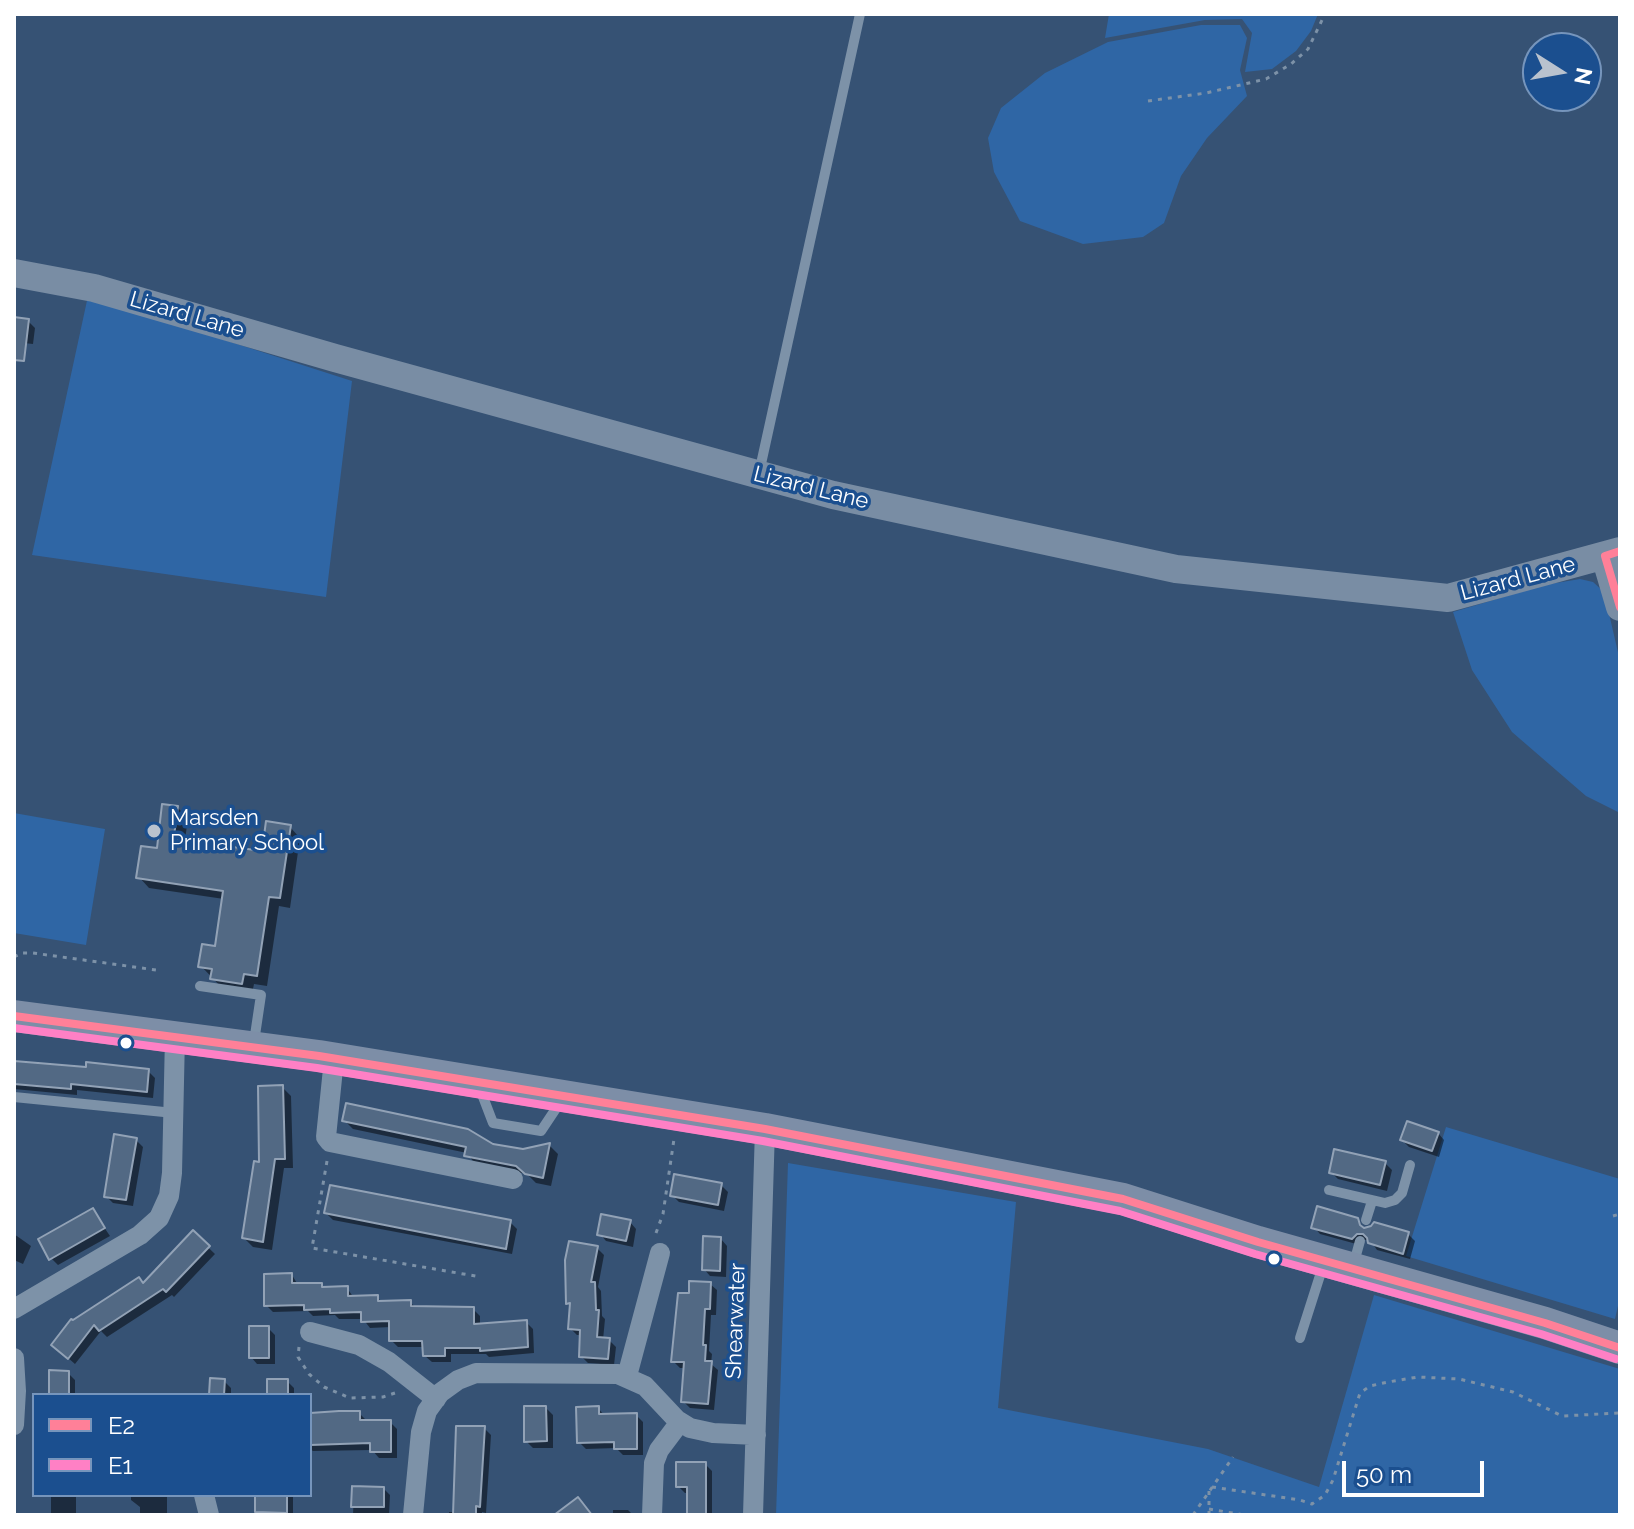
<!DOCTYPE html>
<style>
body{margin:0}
#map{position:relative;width:1634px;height:1529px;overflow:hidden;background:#365274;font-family:Raleway,sans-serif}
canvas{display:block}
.frame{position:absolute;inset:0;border:16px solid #fff;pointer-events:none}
.legend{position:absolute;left:32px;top:1393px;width:280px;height:104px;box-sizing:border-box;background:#1b4f8f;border:2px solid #7695bc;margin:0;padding:10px 14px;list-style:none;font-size:24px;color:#fff}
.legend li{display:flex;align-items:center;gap:16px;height:40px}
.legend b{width:40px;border:2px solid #7695bc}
.north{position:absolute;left:1522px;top:32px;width:80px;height:80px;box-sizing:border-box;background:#1b4f8f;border:2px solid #7695bc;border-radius:50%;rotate:101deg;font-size:22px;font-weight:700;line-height:32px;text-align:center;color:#fff}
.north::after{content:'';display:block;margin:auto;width:28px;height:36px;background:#b9c2ce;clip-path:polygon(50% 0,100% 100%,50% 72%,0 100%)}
.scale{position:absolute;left:1342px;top:1461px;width:142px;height:36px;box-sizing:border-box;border:4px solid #fff;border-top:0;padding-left:10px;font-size:24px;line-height:28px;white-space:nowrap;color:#fff;-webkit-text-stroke:6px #1b4f8f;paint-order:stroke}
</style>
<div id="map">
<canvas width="1634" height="1529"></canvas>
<div class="frame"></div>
<ul class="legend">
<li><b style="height:10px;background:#ff8098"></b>E2</li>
<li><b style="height:10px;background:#ff80c5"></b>E1</li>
</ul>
<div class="north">N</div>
<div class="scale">50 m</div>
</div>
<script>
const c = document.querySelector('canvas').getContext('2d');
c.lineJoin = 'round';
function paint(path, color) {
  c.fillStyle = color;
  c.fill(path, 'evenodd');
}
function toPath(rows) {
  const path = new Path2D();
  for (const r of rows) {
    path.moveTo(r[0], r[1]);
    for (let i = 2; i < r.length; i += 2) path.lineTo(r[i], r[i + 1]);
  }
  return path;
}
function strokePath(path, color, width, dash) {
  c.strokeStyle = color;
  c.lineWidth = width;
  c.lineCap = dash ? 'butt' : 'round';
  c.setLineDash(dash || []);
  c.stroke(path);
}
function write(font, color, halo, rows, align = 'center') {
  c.font = font + ' Raleway,sans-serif';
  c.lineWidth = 7;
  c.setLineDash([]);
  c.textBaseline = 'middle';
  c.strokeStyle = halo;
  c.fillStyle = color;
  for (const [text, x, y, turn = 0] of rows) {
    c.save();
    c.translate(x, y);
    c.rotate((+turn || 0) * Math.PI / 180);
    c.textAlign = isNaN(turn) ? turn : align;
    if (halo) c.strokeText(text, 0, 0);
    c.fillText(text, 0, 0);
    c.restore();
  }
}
paint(toPath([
 [1109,14,1318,14,1311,31,1296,51,1272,69,1245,72,1252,33,1242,19,1205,20,1105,38],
 [1201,25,1240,25,1247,38,1240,70,1247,96,1207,138,1181,176,1164,223,1143,237,1083,244,1020,221,994,172,988,138,1001,108,1045,73,1108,42],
 [88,296,352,381,326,597,32,555],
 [1580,579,1593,582,1604,592,1620,661,1620,813,1586,796,1512,732,1472,670,1453,612,1544,585],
 [14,813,105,829,86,945,14,933],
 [1446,1127,1620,1179,1620,1297,1615,1319,1406,1256],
 [788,1163,1016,1202,998,1408,1208,1449,1319,1487,1374,1295,1620,1369,1620,1515,776,1515]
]), '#2f66a5');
paint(toPath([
 [14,319,28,321,35,328,33,344,14,342],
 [178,808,188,818,185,840,206,845,263,854,290,827,300,838,290,908,279,906,267,986,254,984,252,994,223,989,201,966,217,948,224,899,149,888,139,877,158,850],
 [14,1063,148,1071,155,1078,153,1098,77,1090,77,1095,14,1089],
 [282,1087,291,1096,293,1168,284,1168,272,1250,253,1247,244,1238],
 [344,1120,523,1152,549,1145,558,1154,551,1186,536,1183,527,1174,475,1164,467,1153,353,1129],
 [1438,1133,1444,1140,1439,1157,1409,1147,1402,1140],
 [136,1140,143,1147,133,1206,113,1203,106,1196],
 [1385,1163,1392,1170,1387,1191,1338,1179,1331,1172],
 [721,1185,728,1192,724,1211,679,1202,672,1195],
 [93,1211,110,1236,58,1265,51,1258],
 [326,1213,510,1222,517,1229,512,1254,333,1220],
 [1357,1220,1365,1230,1408,1234,1415,1241,1410,1259,1377,1250,1370,1240,1364,1240,1360,1245,1320,1234,1314,1227],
 [630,1222,636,1229,633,1247,606,1241,600,1234],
 [193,1233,215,1254,174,1297,172,1295,107,1337,101,1331,75,1364,60,1351,144,1285],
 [14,1234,31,1246,23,1264,14,1260],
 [721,1239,727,1246,726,1277,710,1276,704,1269],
 [597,1248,604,1255,598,1287,601,1291,602,1316,605,1319,603,1340,609,1340,616,1347,614,1365,588,1363,581,1356,582,1335,577,1335,570,1328,572,1306,568,1303],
 [292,1275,298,1285,321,1285,325,1289,347,1288,354,1298,377,1297,383,1303,410,1302,416,1308,473,1309,480,1316,480,1326,526,1322,533,1329,534,1353,489,1357,486,1354,451,1354,451,1362,432,1362,425,1356,425,1347,398,1347,391,1340,391,1327,370,1328,363,1319,339,1319,335,1315,313,1316,308,1311,273,1312,266,1305],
 [710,1284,717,1290,716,1315,711,1315,709,1351,712,1354,711,1364,718,1370,714,1410,690,1408,683,1401,686,1368,680,1368,673,1361,691,1295],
 [268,1328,275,1335,275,1364,257,1364,251,1357],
 [68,1373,75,1380,75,1395,51,1395],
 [224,1381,231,1388,231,1395,192,1395,211,1394],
 [287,1381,294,1388,294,1395,269,1395],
 [546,1408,553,1415,553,1448,533,1448,526,1441],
 [598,1408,605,1416,636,1415,643,1422,643,1455,623,1455,616,1448,586,1449,579,1442],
 [359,1413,366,1420,390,1422,397,1429,397,1458,379,1458,372,1450,313,1451,310,1449,310,1415],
 [484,1428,491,1435,486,1513,482,1512,482,1515,449,1515,449,1512,455,1512],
 [705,1464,712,1471,712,1515,689,1515,689,1493,685,1493,678,1486],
 [354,1488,383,1488,390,1495,389,1515,353,1515],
 [51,1495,76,1495,76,1515,51,1515],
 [131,1495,167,1495,167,1515,140,1515,140,1507,131,1500],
 [257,1495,293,1495,293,1515,256,1515],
 [613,1510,628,1510,633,1515,613,1515]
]), '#0007');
const building = toPath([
 [14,317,29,319,24,361,14,360,14,317],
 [162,804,178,806,174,836,204,841,204,843,262,851,266,821,291,825,280,898,269,897,257,976,244,974,242,984,210,979,212,969,198,967,202,944,215,946,223,891,136,878,141,846,157,848,162,804],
 [14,1061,86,1067,86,1062,149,1069,147,1092,71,1084,71,1089,14,1084,14,1061],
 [283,1085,285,1159,275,1159,263,1242,242,1238,254,1161,259,1162,258,1086,283,1085],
 [346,1103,468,1129,493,1144,523,1149,550,1143,543,1178,525,1174,516,1166,464,1156,466,1147,342,1121,346,1103],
 [1407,1121,1439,1132,1432,1151,1400,1140,1407,1121],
 [114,1134,137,1138,126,1200,104,1197,114,1134],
 [1334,1149,1386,1161,1380,1185,1329,1173,1334,1149],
 [674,1174,722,1183,718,1205,670,1196,674,1174],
 [330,1185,511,1220,506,1249,324,1213,330,1185],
 [1317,1206,1358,1218,1360,1225,1364,1228,1371,1226,1374,1222,1409,1232,1403,1254,1368,1243,1367,1238,1363,1234,1357,1234,1352,1239,1311,1228,1317,1206],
 [93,1208,105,1228,49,1260,38,1239,93,1208],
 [601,1214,631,1220,626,1241,597,1235,601,1214],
 [193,1230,210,1246,166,1292,163,1289,99,1331,94,1325,68,1359,51,1345,71,1319,73,1320,139,1277,143,1283,193,1230],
 [703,1236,721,1237,720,1271,702,1270,703,1236],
 [569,1241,598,1246,591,1282,595,1282,596,1310,599,1310,597,1337,610,1338,608,1359,579,1357,580,1330,568,1329,570,1303,566,1304,565,1260,569,1241],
 [292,1273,292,1283,322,1283,322,1287,348,1286,348,1296,378,1295,378,1301,411,1300,411,1306,474,1307,474,1324,527,1320,528,1347,480,1351,480,1348,445,1348,445,1356,423,1356,422,1341,389,1341,389,1321,361,1322,361,1312,330,1313,330,1309,304,1310,304,1305,264,1306,264,1274,292,1273],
 [689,1281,711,1282,710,1309,705,1309,703,1345,706,1345,705,1361,712,1361,708,1404,681,1402,684,1362,671,1362,678,1293,689,1293,689,1281],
 [249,1326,269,1326,269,1358,249,1358,249,1326],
 [49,1370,69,1371,69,1395,49,1395,49,1370],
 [210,1378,225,1379,224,1395,209,1395,210,1378],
 [267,1379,288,1379,288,1395,267,1395,267,1379],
 [524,1406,546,1406,547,1441,524,1442,524,1406],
 [599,1406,599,1414,637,1413,637,1449,614,1449,614,1442,577,1443,576,1407,599,1406],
 [339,1411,360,1411,360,1420,391,1420,391,1452,370,1452,370,1443,310,1445,310,1413,339,1411],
 [456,1426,485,1426,480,1507,476,1506,476,1515,453,1515,456,1426],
 [676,1462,706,1462,706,1515,687,1515,687,1487,676,1487,676,1462],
 [352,1486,384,1487,384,1507,351,1507,352,1486],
 [255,1495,287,1495,287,1513,255,1512,255,1495],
 [578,1497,592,1515,554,1515,578,1497]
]);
paint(building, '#526984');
strokePath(building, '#92a2b6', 2);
strokePath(toPath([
 [1148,101,1206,93,1266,79,1291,64,1308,49,1325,14],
 [14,957,22,953,33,953,156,970],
 [327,1161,312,1248,481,1277],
 [1613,1216,1620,1214],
 [656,1233,663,1214,674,1139],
 [299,1347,298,1357,309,1374,324,1387,350,1398,383,1397,395,1393],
 [1212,1487,1300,1500,1312,1504,1325,1495,1333,1480,1360,1393,1370,1386,1388,1382,1418,1377,1459,1379,1513,1392,1562,1416,1620,1413],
 [1209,1509,1244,1515],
 [1193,1515,1233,1457],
 [1209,1515,1209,1491]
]), '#7d92a8', 3, [4, 6]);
strokePath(toPath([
 [759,473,860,14],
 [200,986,261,995,254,1042],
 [480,1089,493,1123,541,1131,561,1101],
 [14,1097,174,1113],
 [1329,1190,1385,1203,1395,1200,1402,1193,1410,1165],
 [1366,1220,1372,1201],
 [1353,1266,1360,1241],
 [1300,1338,1323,1266]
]), '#7d92a8', 10);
strokePath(toPath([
 [334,1059,326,1137,330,1142,513,1179],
 [14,1309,140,1235,159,1218,169,1196,172,1173,175,1036],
 [310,1332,359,1345,389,1362,436,1399],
 [14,1358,16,1391,14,1425],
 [627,1376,660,1253],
 [204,1495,209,1515],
 [413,1515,421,1432,427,1411,440,1393,458,1380,476,1373,618,1374,645,1386,677,1420,690,1428,713,1433,756,1435],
 [652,1515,654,1463,659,1450,680,1422],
 [753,1515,765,1129]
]), '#7d92a8', 20);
strokePath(toPath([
 [14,273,94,288,335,358,833,495,1176,569,1448,598,1620,551],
 [1605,556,1620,607]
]), '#798da4', 28);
strokePath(toPath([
 [14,1016,319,1056,765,1129,1123,1199,1258,1242,1545,1323,1620,1348]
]), '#7d8ea7', 32);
strokePath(toPath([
 [1620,551,1605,556,1620,607],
 [14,1016,319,1056,765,1129,1123,1199,1258,1242,1545,1323,1620,1348]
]), '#ff8098', 8);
strokePath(toPath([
 [14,1028,317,1068,763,1141,1120,1211,1255,1254,1541,1334,1616,1359]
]), '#ff80c5', 8);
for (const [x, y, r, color] of [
 [154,831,8,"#b9c2ce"],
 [126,1043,7,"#fff"],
 [1274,1259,7,"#fff"]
]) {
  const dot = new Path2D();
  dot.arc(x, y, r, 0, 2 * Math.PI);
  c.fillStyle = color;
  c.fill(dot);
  strokePath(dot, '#1b4f8f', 3);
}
write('22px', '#fff', '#1b4f8f', [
 ["Lizard Lane",187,315,16],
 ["Lizard Lane",811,488,14],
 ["Lizard Lane",1518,579,-15],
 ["Shearwater",736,1321,-88]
]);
write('22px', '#fff', '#1b4f8f', [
 ["Marsden",170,818],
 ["Primary School",170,843]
], 'left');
</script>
